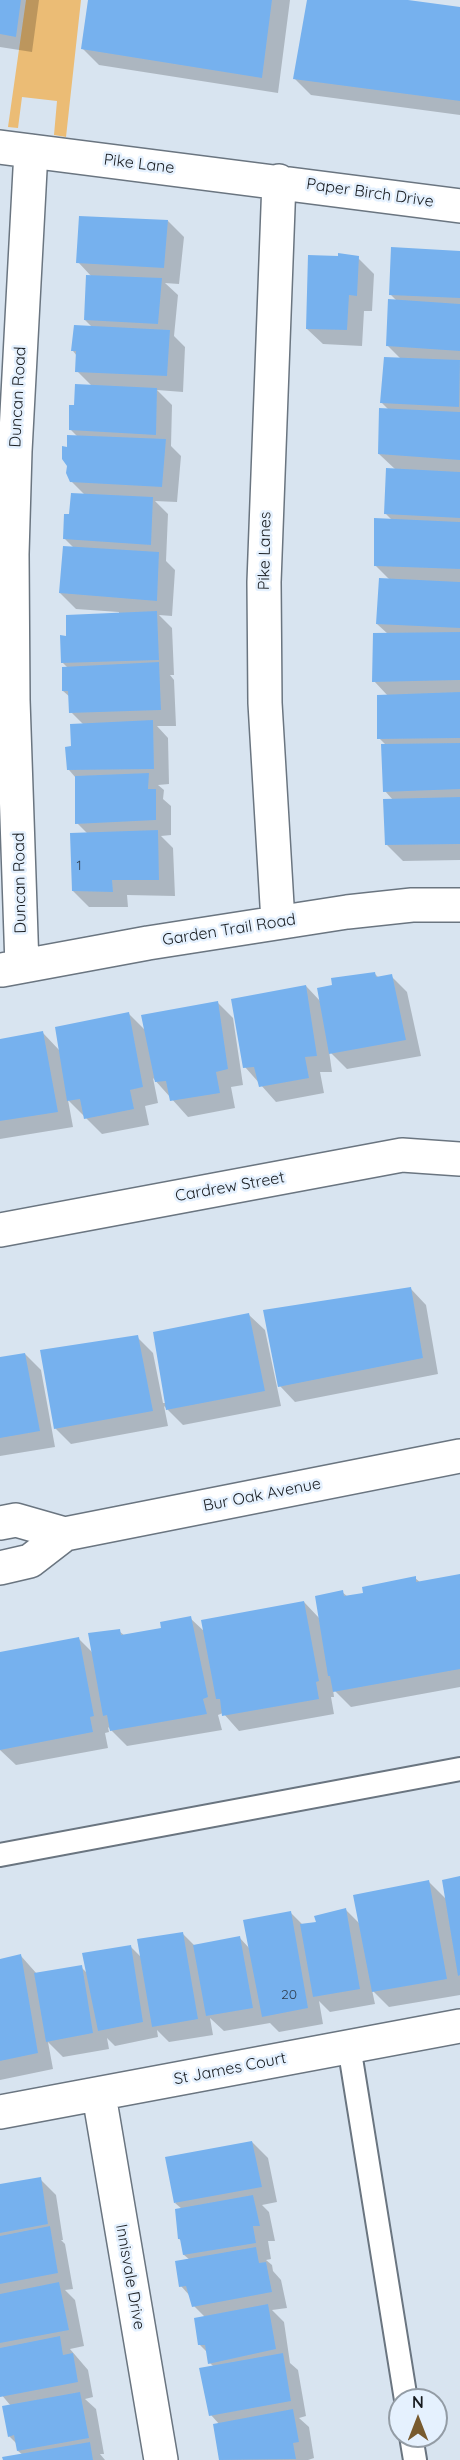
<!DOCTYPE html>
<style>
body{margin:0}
#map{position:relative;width:460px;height:2460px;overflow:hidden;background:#d8e4f0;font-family:Quicksand,sans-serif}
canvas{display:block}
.north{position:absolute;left:388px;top:2388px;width:60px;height:60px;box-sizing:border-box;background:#e5f1fe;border:2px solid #939ca5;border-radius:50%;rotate:0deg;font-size:16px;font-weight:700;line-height:24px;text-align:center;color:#181c20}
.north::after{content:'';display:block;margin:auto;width:21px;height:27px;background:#785b2f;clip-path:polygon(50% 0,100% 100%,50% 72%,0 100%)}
</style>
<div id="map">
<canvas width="460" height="2460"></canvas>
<div class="north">N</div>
</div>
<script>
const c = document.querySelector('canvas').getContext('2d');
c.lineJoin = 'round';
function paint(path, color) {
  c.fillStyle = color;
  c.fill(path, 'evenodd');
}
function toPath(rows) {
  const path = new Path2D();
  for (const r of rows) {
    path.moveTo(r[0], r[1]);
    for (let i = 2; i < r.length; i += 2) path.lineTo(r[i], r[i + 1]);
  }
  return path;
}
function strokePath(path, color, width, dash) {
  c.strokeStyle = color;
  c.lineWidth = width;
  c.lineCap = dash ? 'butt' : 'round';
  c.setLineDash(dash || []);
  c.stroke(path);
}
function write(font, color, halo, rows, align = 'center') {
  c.font = font + ' Quicksand,sans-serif';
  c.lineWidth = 5;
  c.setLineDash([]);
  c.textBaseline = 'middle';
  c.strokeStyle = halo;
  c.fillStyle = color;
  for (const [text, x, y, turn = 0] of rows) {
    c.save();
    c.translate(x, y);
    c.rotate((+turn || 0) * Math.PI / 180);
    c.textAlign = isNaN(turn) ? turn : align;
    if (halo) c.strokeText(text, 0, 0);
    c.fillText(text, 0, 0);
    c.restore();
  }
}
paint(toPath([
 [26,0,81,0,66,137,54,135,57,101,22,97,18,128,8,127]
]), '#ebbc75');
paint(toPath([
 [0,0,39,0,32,52,0,47],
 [90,0,290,0,278,93,99,65,83,49],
 [308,0,397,0,460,9,460,115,311,95,295,79],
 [168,221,184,237,179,284,165,283,178,295,174,336,185,347,183,392,157,390,172,405,171,446,181,456,177,502,155,501,168,514,166,561,175,570,172,616,159,615,172,628,174,675,170,675,174,680,176,726,157,726,168,738,169,784,158,785,164,790,163,799,171,806,171,835,161,836,173,848,175,896,127,895,128,907,89,907,73,891,88,834,77,823,76,778,69,770,72,747,84,725,71,712,70,697,63,691,68,668,62,662,68,638,119,614,119,612,76,609,60,593,74,548,65,539,70,515,85,495,71,481,68,448,78,437,71,430,75,406,92,386,77,371,77,356,73,351,93,328,85,320,92,277,78,262],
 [460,253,460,860,403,861,387,845,393,800,385,791,386,745,379,738,388,696,374,681,388,634,377,624,390,580,375,565,393,521,386,514,396,470,379,454,389,410,382,403,401,359,387,345,398,302,390,294],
 [358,258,374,274,372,311,364,311,362,346,323,344,307,329],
 [374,973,379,978,391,976,407,992,421,1056,347,1069,329,1051,332,1072,320,1072,324,1093,276,1102,245,1067,306,986,321,1002],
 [217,1002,233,1018,243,1085,231,1087,235,1108,188,1117,153,1078,158,1103,145,1106,149,1125,102,1134,68,1100,73,1127,0,1139,0,1041,43,1033,60,1051,129,1014,146,1031],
 [411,1289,426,1305,438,1374,295,1402,280,1386],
 [249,1315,265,1330,281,1406,183,1425,164,1406,168,1426,71,1444,55,1428,137,1337,153,1353,163,1403,166,1403],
 [25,1354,41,1370,55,1447,0,1456,0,1359],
 [460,1576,460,1687,351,1707,333,1689,334,1697,331,1697,334,1714,239,1731,223,1713,218,1715,222,1730,127,1746,108,1727,109,1732,105,1733,108,1748,16,1765,0,1750,0,1654,78,1638,93,1653,119,1631,125,1636,163,1629,190,1618,206,1633,304,1602,320,1619,342,1592,348,1597,364,1595,415,1578,421,1583],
 [460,1878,460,1995,389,2007,372,1990,375,2004,330,2012,319,2001,323,2024,279,2032,270,2023,224,2031,210,2018,213,2035,169,2042,157,2030,158,2037,115,2046,107,2038,109,2049,63,2057,48,2042,53,2069,0,2080,0,1960,21,1956,37,1974,81,1967,87,1973,131,1947,142,1958,182,1933,195,1946,239,1937,250,1949,290,1912,303,1925,318,1923,346,1910,361,1925,429,1882,447,1900],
 [252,2142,268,2158,277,2202,262,2205,269,2212,275,2241,268,2241,271,2259,266,2260,272,2265,273,2271,281,2280,287,2308,272,2310,284,2322,290,2363,298,2370,306,2416,299,2418,309,2427,314,2458,308,2460,221,2460,215,2426,220,2425,211,2415,214,2367,210,2363,208,2353,199,2344,205,2317,194,2306,190,2296,181,2286,190,2260,184,2255,182,2241,179,2239,182,2209,175,2203],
 [40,2179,56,2195,63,2240,61,2240,65,2244,73,2289,65,2290,75,2300,84,2346,70,2349,88,2370,93,2397,85,2399,96,2409,104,2454,100,2454,105,2460,4,2460,23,2455,18,2451,17,2444,9,2436,11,2406,0,2393,0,2186]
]), '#0003');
paint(toPath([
 [0,0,21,0,16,37,0,34],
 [88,0,272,0,262,78,81,49],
 [307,0,408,0,460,7,460,101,293,79],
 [79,216,168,220,164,268,76,263],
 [391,247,460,251,460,298,389,295],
 [338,253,359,256,357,296,349,295,347,330,306,329,308,255,338,256],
 [86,275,162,278,158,324,84,320],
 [388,299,460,304,460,351,386,346],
 [74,325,170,330,167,376,75,372,76,351,71,351],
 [384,357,460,360,459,407,380,403],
 [75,384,157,388,156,435,69,430,69,405,74,405],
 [379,408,460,412,460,460,378,454],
 [67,435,166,439,162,487,70,482,66,473,67,466,62,459,62,446,67,447],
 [386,468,460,472,460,518,384,514],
 [71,493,153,497,151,545,63,539,64,514,69,514],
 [374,518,460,522,460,569,374,566],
 [63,546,159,552,157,601,59,593],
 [379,578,460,582,460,628,376,624],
 [157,611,159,660,61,663,60,635,66,636,66,615],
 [460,632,460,680,372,682,373,633],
 [159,662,161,710,69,713,68,691,62,691,62,667],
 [460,692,460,738,377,739,377,695],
 [153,720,154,769,67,770,65,747,71,746,70,724],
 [460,743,460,789,383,792,381,744],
 [149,773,148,789,156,789,156,820,75,824,75,776],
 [460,797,460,844,385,845,383,799],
 [158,830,159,880,112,880,113,892,72,891,70,833],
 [375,972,376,977,392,974,406,1040,329,1054,317,988,332,985,331,978],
 [306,985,317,1056,305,1057,309,1078,259,1087,254,1067,243,1068,231,999],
 [218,1001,228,1069,216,1072,220,1093,170,1101,166,1081,155,1082,141,1015],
 [129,1012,143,1087,130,1090,134,1109,84,1119,80,1099,67,1101,55,1027],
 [43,1031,58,1112,0,1121,0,1039],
 [411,1287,423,1358,278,1387,263,1310],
 [249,1313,265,1391,166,1410,153,1332],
 [138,1335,153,1411,54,1429,40,1350],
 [25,1353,40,1431,0,1438,0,1357],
 [460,1574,460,1669,333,1692,330,1676,328,1676,315,1596,343,1590,344,1596,363,1593,362,1587,416,1576,416,1582],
 [304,1601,319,1681,316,1682,319,1699,222,1716,220,1699,216,1699,201,1620],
 [191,1616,208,1697,203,1699,207,1714,110,1731,107,1715,103,1716,88,1633,120,1629,121,1635,161,1628,160,1622],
 [79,1637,94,1716,90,1717,93,1732,0,1750,0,1652],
 [460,1876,460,1975,458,1976,442,1880],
 [429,1880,447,1979,372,1992,353,1895],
 [346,1908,360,1989,313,1997,300,1924,316,1922,314,1916],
 [291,1911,308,2008,262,2017,243,1920],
 [183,1932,198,2019,152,2027,137,1939],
 [240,1936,253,2008,206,2016,193,1945],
 [131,1945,143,2022,98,2031,82,1953],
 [21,1954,38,2053,0,2061,0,1959],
 [82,1965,93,2033,46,2042,34,1973],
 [252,2141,262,2187,174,2203,165,2157],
 [41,2177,48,2224,0,2233,0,2184],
 [253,2195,260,2226,253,2226,256,2243,183,2255,180,2239,178,2239,175,2209],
 [50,2226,58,2273,0,2284,0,2236],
 [256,2247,259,2263,266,2262,272,2292,192,2307,186,2286,179,2287,175,2261],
 [59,2282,69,2330,0,2343,0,2294],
 [268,2304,276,2349,208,2364,205,2345,198,2345,194,2318],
 [60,2336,63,2355,73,2353,78,2382,0,2397,0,2348],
 [283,2353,291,2401,209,2416,199,2368],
 [80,2392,89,2438,17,2451,14,2435,8,2437,2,2406],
 [293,2409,299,2442,293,2443,296,2459,219,2460,213,2424],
 [90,2442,93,2460,3,2460,2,2457]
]), '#76b1ee');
const service = toPath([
 [0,1855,460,1769],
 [349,2046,406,2400],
 [411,2436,415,2460]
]);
const minor = toPath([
 [0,147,460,206],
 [278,922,265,703,264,582,279,181],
 [22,966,13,700,12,554,15,451,31,151],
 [2,970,148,943,347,912,412,905,460,905],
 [0,1230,402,1155,460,1159],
 [99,2095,161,2460],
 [0,2112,460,2026]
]);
const tertiary = toPath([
 [0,1523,16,1520,65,1534,460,1456],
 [0,1568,30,1561,65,1534]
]);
strokePath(service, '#6a7580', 26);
strokePath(minor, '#6a7580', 36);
strokePath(tertiary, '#6a7580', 36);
strokePath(service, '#fff', 22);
strokePath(minor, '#fff', 33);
strokePath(tertiary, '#fff', 33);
write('14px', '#304154', null, [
 ["1",79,866],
 ["20",289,1995]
]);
write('16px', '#181c20', '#e5f1fe', [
 ["Pike Lane",139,164,7],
 ["Paper Birch Drive",370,193,8],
 ["Duncan Road",18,397,-87],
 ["Pike Lanes",265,551,-89],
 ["Duncan Road",20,883,-91],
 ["Garden Trail Road",229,930,-9],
 ["Cardrew Street",230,1187,-10],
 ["Bur Oak Avenue",262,1495,-11],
 ["St James Court",230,2069,-11],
 ["Innisvale Drive",130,2277,80]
]);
</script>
